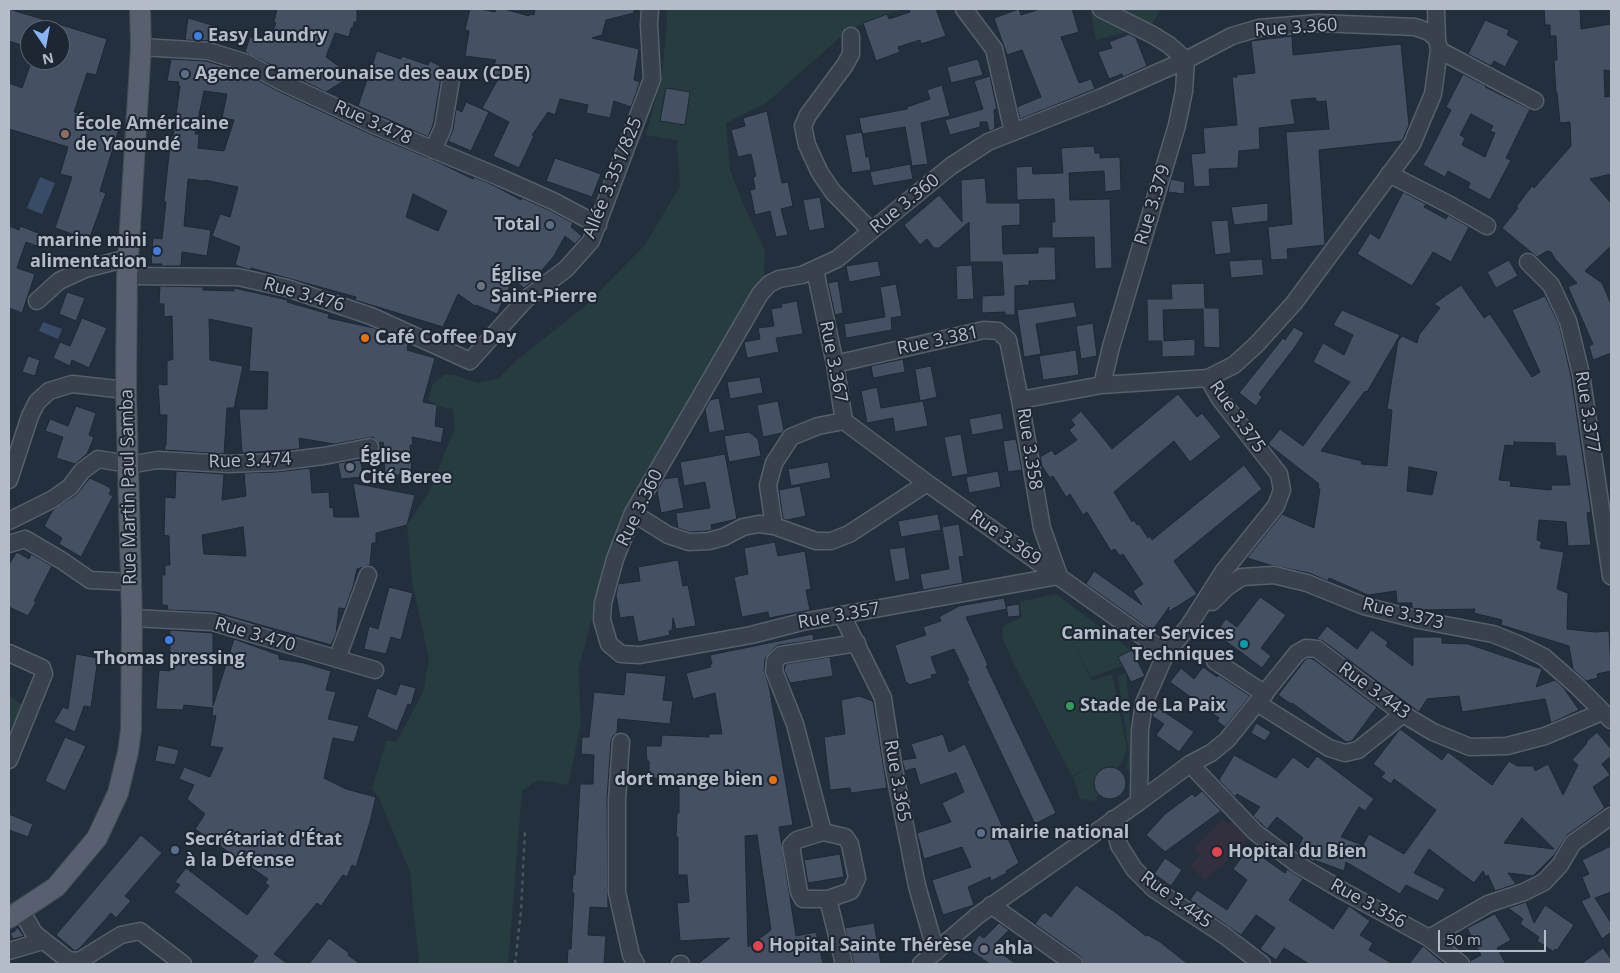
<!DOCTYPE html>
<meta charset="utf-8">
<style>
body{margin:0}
#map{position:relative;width:1620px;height:973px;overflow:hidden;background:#242f3e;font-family:"Open Sans",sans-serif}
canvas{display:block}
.frame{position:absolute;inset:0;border:10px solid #b4bcc9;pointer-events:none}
.north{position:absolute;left:20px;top:20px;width:50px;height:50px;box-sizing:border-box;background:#1d2633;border:1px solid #59626f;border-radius:50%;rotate:168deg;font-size:14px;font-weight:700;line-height:20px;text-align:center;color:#b4bcc9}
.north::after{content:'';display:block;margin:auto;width:18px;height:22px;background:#8ab4f8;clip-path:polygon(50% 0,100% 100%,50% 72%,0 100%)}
.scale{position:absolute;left:1438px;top:930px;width:108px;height:22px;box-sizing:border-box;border:2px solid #b4bcc9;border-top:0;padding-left:6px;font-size:15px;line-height:18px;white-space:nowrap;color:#b4bcc9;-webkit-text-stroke:4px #1d2633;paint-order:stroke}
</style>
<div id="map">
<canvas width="1620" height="973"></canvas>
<div class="frame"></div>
<div class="north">N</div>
<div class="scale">50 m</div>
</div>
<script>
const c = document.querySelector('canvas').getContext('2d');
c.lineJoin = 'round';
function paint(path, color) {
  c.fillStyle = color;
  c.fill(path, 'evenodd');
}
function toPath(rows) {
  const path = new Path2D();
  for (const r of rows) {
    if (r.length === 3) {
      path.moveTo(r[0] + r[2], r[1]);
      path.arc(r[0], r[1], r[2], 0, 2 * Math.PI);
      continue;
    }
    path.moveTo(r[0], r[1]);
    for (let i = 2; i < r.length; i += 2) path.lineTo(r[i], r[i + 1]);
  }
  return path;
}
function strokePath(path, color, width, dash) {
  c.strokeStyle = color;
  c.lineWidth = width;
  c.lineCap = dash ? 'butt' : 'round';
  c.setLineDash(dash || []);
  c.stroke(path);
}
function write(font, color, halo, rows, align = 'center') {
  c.font = font + ' "Open Sans",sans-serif';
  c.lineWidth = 4;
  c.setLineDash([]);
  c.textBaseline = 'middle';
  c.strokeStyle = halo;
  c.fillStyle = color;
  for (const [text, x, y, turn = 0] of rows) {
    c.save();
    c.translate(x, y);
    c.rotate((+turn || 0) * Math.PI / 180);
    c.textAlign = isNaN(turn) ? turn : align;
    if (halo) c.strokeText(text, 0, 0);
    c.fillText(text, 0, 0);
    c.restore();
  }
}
paint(toPath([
 [1223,819,1229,825,1232,822,1248,839,1240,847,1235,842,1233,843,1239,849,1220,868,1218,867,1205,880,1190,865,1200,855,1194,848]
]), '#32303f');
paint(toPath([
 [667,9,902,9,848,30,766,103,726,123,730,170,744,206,765,250,764,278,745,318,620,529,594,611,578,671,581,723,568,785,538,780,522,791,508,964,419,964,410,872,379,798,372,789,386,741,397,741,423,692,429,660,412,581,407,525,429,492,455,428,453,409,441,407,428,400,433,384,444,375,455,375,477,383,498,379,518,359,585,306,645,245,680,186,677,140,646,135,662,75,667,22],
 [1090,9,1161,9,1151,26,1096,40],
 [1056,594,1133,652,1123,666,1091,677,1069,636,1092,681,1112,674,1127,748,1122,762,1116,770,1111,766,1100,769,1094,780,1098,796,1094,801,1080,799,1073,777,1091,766,1072,776,1014,664,1002,637,1003,627,1005,625,1022,617,1019,602],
 [1126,672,1133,755,1131,772,1126,769,1129,754,1118,677],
 [9,696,25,707,9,730]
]), '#263c3f');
paint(toPath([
 [40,177,55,183,42,214,27,208],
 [43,322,62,329,58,339,39,331]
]), '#394c67');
const building = toPath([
 [9,9,107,39,96,75,87,73,74,112,120,125,100,191,106,193,89,240,55,228,72,177,60,174,68,147,9,129,9,83,22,88,32,60,60,60,60,30,30,30,30,48,9,41,9,9],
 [277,9,357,9,357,22,354,22,353,28,351,28,349,37,335,33,326,57,340,67,348,78,326,92,245,52,250,37,268,43,276,23,274,22,277,9],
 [470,9,480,9,495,12,496,9,504,9,529,16,530,14,534,15,535,9,634,9,634,13,606,20,602,35,592,38,639,49,634,80,640,82,631,107,614,101,610,118,586,113,588,105,560,99,555,115,548,112,532,135,534,136,519,168,493,156,509,122,482,108,497,81,489,77,496,60,465,56,469,31,465,30,470,9],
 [909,9,936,9,946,36,921,44,920,40,898,47,900,52,876,61,863,23,887,14,889,19,910,12,909,9],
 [1019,9,1021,15,1040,9,1072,9,1079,32,1061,37,1079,83,1091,79,1095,89,1020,119,1017,107,1041,97,1022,50,1007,55,994,18,1019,9],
 [1544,9,1580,9,1581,29,1611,24,1611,71,1604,70,1605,97,1611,96,1611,174,1590,179,1611,203,1611,246,1585,271,1602,283,1611,304,1611,353,1593,360,1589,346,1593,344,1568,287,1577,283,1555,259,1551,252,1547,251,1537,257,1502,228,1518,208,1516,207,1532,186,1534,188,1571,146,1570,122,1560,123,1557,93,1556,93,1554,60,1557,60,1556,36,1550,36,1550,25,1545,25,1544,9],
 [188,18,212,25,210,41,185,40,188,18],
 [1485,20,1509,30,1507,35,1519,41,1505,67,1494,61,1491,66,1468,54,1485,20],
 [1129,34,1136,38,1147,66,1123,77,1122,74,1109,79,1098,52,1112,48,1109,42,1129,34],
 [1292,36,1293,55,1401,44,1409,125,1402,141,1319,150,1325,245,1287,249,1288,259,1271,260,1268,227,1292,224,1286,132,1329,129,1326,101,1317,102,1315,98,1291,100,1295,124,1259,128,1260,149,1239,151,1238,168,1209,169,1210,186,1194,187,1191,154,1205,153,1203,128,1237,125,1232,77,1237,77,1237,75,1255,73,1251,41,1292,36],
 [377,51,401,59,402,56,428,65,430,61,448,70,444,72,441,77,433,125,428,137,358,106,377,51],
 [171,59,206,61,243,72,278,91,368,133,438,162,473,179,474,177,495,186,521,200,522,198,549,210,573,223,571,227,582,236,575,244,565,236,554,256,532,282,524,288,513,279,497,314,476,305,475,306,458,294,443,327,358,301,355,300,356,297,251,268,250,270,235,265,240,247,212,236,220,214,230,217,238,187,205,180,204,181,188,179,184,226,211,230,207,256,182,252,181,266,161,266,162,264,151,264,153,238,162,239,166,202,164,201,171,136,173,136,180,86,178,86,179,82,167,81,171,59],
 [204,91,227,94,222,118,234,120,224,151,198,148,199,134,195,134,204,91],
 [413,194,447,211,438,231,406,217,413,194],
 [978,59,983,75,951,83,947,67,978,59],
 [1463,74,1486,86,1485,87,1530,109,1506,158,1511,160,1490,200,1468,188,1470,183,1448,171,1445,177,1423,165,1451,110,1446,107,1463,74],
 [1471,114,1493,126,1490,131,1495,133,1485,157,1462,145,1465,138,1460,135,1471,114],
 [990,76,997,109,994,110,995,129,989,131,987,122,980,122,980,127,950,135,945,120,983,109,974,81,990,76],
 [942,85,950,116,921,123,928,164,912,166,905,127,862,134,859,118,907,109,907,107,930,99,927,90,942,85],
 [666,88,690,92,685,125,660,121,666,88],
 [466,102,489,112,471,151,448,141,453,130,456,109,462,112,466,102],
 [767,111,782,183,788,182,793,206,781,209,788,235,776,237,770,211,755,215,750,190,755,189,753,177,756,176,751,154,738,157,731,130,745,126,743,118,767,111],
 [862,132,866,157,869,157,871,170,852,173,845,135,862,132],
 [1094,146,1095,153,1100,153,1100,158,1120,157,1121,190,1105,192,1104,171,1069,173,1070,200,1110,199,1112,268,1095,269,1094,237,1052,238,1052,222,1055,222,1054,199,1017,200,1016,167,1032,166,1033,174,1063,173,1061,148,1094,146],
 [555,158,601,174,592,197,546,181,555,158],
 [910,164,913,179,873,186,870,172,910,164],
 [985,178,987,203,1020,203,1020,225,1002,226,1003,254,1038,253,1038,247,1055,247,1056,280,1029,281,1029,285,1015,286,1015,315,1005,315,1005,312,982,313,982,296,1004,295,1002,262,970,262,969,222,939,248,934,248,927,239,920,245,904,225,939,195,962,222,961,180,985,178],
 [1171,179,1185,182,1184,194,1168,192,1171,179],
 [1403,192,1426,204,1424,207,1446,219,1448,215,1469,227,1451,262,1433,252,1412,286,1357,254,1370,233,1379,239,1403,192],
 [820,197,825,228,809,231,803,200,820,197],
 [1268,203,1268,221,1234,225,1231,207,1268,203],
 [1228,220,1231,253,1215,255,1211,221,1228,220],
 [9,226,19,230,20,226,46,236,42,248,26,242,17,268,35,274,22,313,9,308,9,226],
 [1262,259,1264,275,1231,278,1229,261,1262,259],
 [1509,260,1518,276,1496,288,1487,272,1509,260],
 [878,261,881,276,849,282,846,266,878,261],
 [972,265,974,299,957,300,956,266,972,265],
 [838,281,843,313,835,315,828,283,838,281],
 [1204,283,1205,308,1219,308,1220,348,1204,347,1203,309,1163,310,1164,341,1195,339,1195,356,1162,357,1162,341,1148,341,1147,299,1172,299,1171,284,1204,283],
 [896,284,902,316,891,318,892,330,846,338,844,324,885,317,880,287,896,284],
 [1461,285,1484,318,1490,314,1532,377,1540,372,1512,310,1545,296,1559,324,1571,376,1591,512,1587,513,1591,545,1568,546,1566,522,1539,520,1537,540,1542,542,1540,548,1564,552,1557,589,1568,593,1567,629,1595,632,1609,631,1611,671,1597,674,1598,678,1586,681,1573,669,1569,646,1501,625,1502,620,1474,613,1475,609,1421,610,1412,608,1412,603,1397,603,1396,591,1368,595,1329,578,1328,581,1309,573,1270,565,1247,558,1282,514,1314,528,1320,489,1318,488,1319,484,1268,444,1280,429,1303,446,1350,382,1313,362,1323,343,1344,355,1353,335,1333,325,1342,310,1400,335,1367,392,1365,391,1321,451,1362,461,1361,464,1387,466,1392,410,1387,409,1398,341,1402,336,1417,343,1419,335,1440,308,1434,304,1461,285],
 [1514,442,1555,443,1556,456,1566,456,1570,485,1552,485,1551,490,1510,486,1511,481,1499,480,1505,445,1514,446,1514,442],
 [1409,467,1437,472,1432,495,1407,491,1409,467],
 [160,286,203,287,203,290,234,291,234,288,288,300,287,302,329,314,328,318,374,328,379,331,378,338,403,342,408,344,407,350,435,358,423,402,437,405,435,426,444,428,441,443,412,437,413,445,410,445,412,474,385,476,384,459,395,458,395,454,384,452,383,442,379,443,373,437,334,444,299,438,300,449,242,453,239,409,267,409,268,372,249,371,252,328,209,319,210,360,243,366,234,408,227,408,224,454,164,450,166,444,167,415,160,415,158,384,167,385,167,361,173,359,172,316,164,317,164,304,159,304,160,286],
 [67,292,85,298,76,321,59,314,67,292],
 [797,301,803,334,776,338,779,352,747,358,744,342,760,339,758,328,774,326,771,309,782,307,781,304,797,301],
 [1074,302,1077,317,1036,324,1041,354,1024,357,1017,310,1074,302],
 [82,318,107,328,89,368,72,360,70,366,53,358,60,342,70,346,82,318],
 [1093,323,1097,356,1081,359,1076,326,1093,323],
 [1294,327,1304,333,1295,347,1259,394,1262,397,1256,406,1239,393,1283,338,1285,340,1294,327],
 [1076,350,1079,375,1043,380,1039,356,1076,350],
 [28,356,40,360,35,376,22,372,28,356],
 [903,359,905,372,873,378,871,366,903,359],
 [931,366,937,397,920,401,915,369,931,366],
 [760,377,763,393,730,399,727,382,760,377],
 [877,387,881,408,923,401,928,426,895,432,893,418,867,423,861,391,877,387],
 [1178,394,1197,417,1202,413,1221,437,1190,462,1174,441,1114,492,1132,522,1134,520,1137,525,1139,524,1148,538,1150,536,1152,540,1244,465,1262,489,1174,561,1197,594,1168,612,1169,607,1152,631,1086,584,1094,571,1142,605,1133,591,1143,584,1123,554,1120,556,1115,549,1111,551,1087,512,1083,515,1070,494,1066,497,1053,476,1050,478,1042,466,1040,457,1052,450,1055,455,1077,440,1069,430,1075,425,1071,420,1081,411,1112,449,1178,394],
 [719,398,725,430,709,433,705,409,710,400,719,398],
 [778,401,784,430,782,433,763,437,757,405,778,401],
 [76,406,96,413,89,435,94,437,87,454,75,464,56,458,63,437,45,431,50,419,68,426,76,406],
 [1001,413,1004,429,972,435,969,419,1001,413],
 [749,432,758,439,761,456,729,462,724,436,749,432],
 [961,434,968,474,952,477,944,437,961,434],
 [1016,439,1022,470,1008,472,1003,441,1016,439],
 [725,454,737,519,711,525,712,530,707,531,690,532,678,528,676,513,710,508,705,482,684,486,680,462,725,454],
 [361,460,363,477,341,479,338,463,361,460],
 [828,462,831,478,791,486,788,469,828,462],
 [310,468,312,493,329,492,330,508,333,507,334,517,359,517,353,483,415,495,407,525,376,533,376,543,372,543,370,565,357,569,353,587,345,609,339,608,336,634,331,645,215,612,168,610,167,605,162,605,162,575,165,575,165,565,170,565,169,536,164,535,165,497,175,498,176,471,224,474,222,500,246,496,244,473,276,472,310,468],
 [243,527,246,556,204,554,202,535,243,527],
 [998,471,1001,487,969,493,966,477,998,471],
 [678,477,684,508,661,513,657,491,664,479,678,477],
 [90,478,109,487,111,490,109,494,113,496,81,557,59,544,62,538,44,526,53,510,76,495,90,478],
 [800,486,806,516,787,520,783,519,779,490,800,486],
 [938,514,941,530,901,537,898,521,938,514],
 [959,524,964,556,959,557,963,583,923,590,920,574,949,569,942,527,959,524],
 [775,542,778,556,805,551,811,589,806,590,810,610,769,618,768,612,742,617,734,577,748,574,744,548,775,542],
 [905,547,910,579,895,582,889,549,905,547],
 [17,552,29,559,31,554,52,566,34,601,36,602,28,616,9,607,9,564,17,552],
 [678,560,683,586,688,585,696,626,676,629,673,618,672,630,669,631,670,635,638,642,633,616,620,618,616,595,618,584,640,581,638,567,678,560],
 [389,587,413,593,401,640,391,637,386,654,364,649,369,626,378,629,389,587],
 [1260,597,1286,615,1261,648,1271,656,1262,668,1215,633,1226,619,1237,627,1260,597],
 [1004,598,1007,609,966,617,988,665,986,666,1056,813,1035,824,967,681,969,680,954,649,931,657,937,674,931,675,932,678,909,685,908,683,906,683,895,645,926,635,923,627,941,621,939,617,959,606,1004,598],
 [1019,604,1020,616,1008,617,1006,606,1019,604],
 [1327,626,1357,649,1371,630,1388,642,1386,646,1413,666,1413,637,1442,637,1442,643,1468,644,1542,669,1536,687,1555,680,1563,687,1579,710,1551,723,1545,699,1462,712,1459,696,1427,699,1419,712,1323,641,1317,639,1327,626],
 [170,630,213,633,213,706,234,639,279,655,279,659,304,663,331,671,326,690,336,692,328,719,359,726,354,742,333,738,324,778,346,789,376,797,370,822,356,867,352,865,347,877,343,875,321,906,317,903,274,954,288,964,251,964,258,956,174,892,180,885,175,882,186,868,247,915,269,886,265,883,268,879,195,829,205,814,187,799,194,785,179,779,184,767,210,777,223,748,210,746,216,716,212,715,213,708,184,705,183,710,156,709,159,670,170,671,170,630],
 [813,634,814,640,779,645,774,648,765,659,764,670,769,686,793,825,779,827,796,936,816,932,823,964,698,964,730,938,680,941,677,903,689,902,687,875,678,875,678,837,676,837,677,813,679,813,679,779,649,778,649,761,647,761,646,746,661,746,662,735,709,737,709,734,722,734,715,693,693,699,686,673,711,667,710,664,712,664,710,655,813,634],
 [757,835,771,930,748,947,745,836,757,835],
 [1132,650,1145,676,1131,682,1118,657,1132,650],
 [76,654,98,658,91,707,84,706,75,732,54,722,63,707,68,709,76,654],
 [830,657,833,676,790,683,784,670,786,664,830,657],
 [1308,658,1313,659,1377,707,1352,741,1346,742,1292,703,1291,704,1278,695,1305,660,1308,658],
 [1203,667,1217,677,1218,675,1250,696,1225,727,1217,721,1219,718,1170,682,1181,668,1194,679,1203,667],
 [626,672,666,676,663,700,673,701,670,724,618,719,617,733,613,736,611,741,607,799,608,908,590,907,588,935,606,936,604,964,567,964,568,949,571,949,574,893,572,893,573,875,575,875,580,784,593,784,594,755,581,754,582,737,589,737,594,692,624,695,626,672],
 [400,684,416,688,411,705,408,704,397,731,367,717,377,688,396,695,400,684],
 [859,696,873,701,887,788,851,793,850,788,830,790,824,737,845,734,841,700,859,696],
 [1157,707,1194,732,1179,752,1156,735,1164,724,1152,716,1157,707],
 [1256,723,1271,732,1265,741,1251,733,1256,723],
 [1400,729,1442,760,1448,752,1492,785,1509,761,1517,766,1533,766,1535,771,1548,764,1563,795,1578,765,1572,760,1587,743,1586,742,1597,732,1611,749,1611,756,1602,764,1610,775,1593,787,1605,808,1567,835,1555,854,1533,876,1508,873,1516,884,1495,891,1488,875,1486,877,1483,871,1474,883,1429,849,1414,873,1445,889,1438,901,1406,885,1400,894,1346,862,1344,871,1314,860,1314,862,1296,851,1303,838,1277,817,1267,829,1253,816,1260,807,1237,794,1235,797,1219,780,1234,755,1276,778,1293,757,1308,768,1317,756,1374,799,1365,811,1359,807,1341,837,1363,845,1369,834,1404,854,1436,810,1394,779,1391,784,1381,777,1385,773,1373,764,1400,729],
 [1522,818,1554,849,1504,843,1522,818],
 [943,734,949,752,965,744,1019,863,1006,871,1007,873,991,881,990,877,968,887,974,905,943,915,932,880,971,867,962,847,924,859,917,833,951,822,942,803,964,792,956,773,920,785,915,768,905,771,902,760,916,758,911,744,943,734],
 [65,737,86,746,65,791,45,781,65,737],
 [158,745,179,750,175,765,155,761,158,745],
 [1110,783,16],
 [1202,791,1221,811,1165,852,1146,835,1165,814,1192,794,1195,797,1202,791],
 [9,814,33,824,28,837,9,830,9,814],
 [141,835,162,853,125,896,131,901,116,918,111,913,80,948,75,951,56,935,141,835],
 [1611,846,1611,892,1595,898,1611,923,1611,932,1602,939,1581,901,1590,897,1582,877,1589,874,1582,860,1611,846],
 [1258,847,1265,852,1262,857,1285,873,1287,869,1303,879,1289,900,1333,929,1349,906,1370,921,1360,935,1373,943,1369,950,1393,964,1309,964,1284,948,1276,960,1260,949,1275,928,1256,915,1241,935,1190,900,1197,890,1227,910,1247,880,1233,869,1248,849,1253,852,1258,847],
 [840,854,844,877,808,883,804,860,840,854],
 [1165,858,1182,870,1171,886,1154,874,1165,858],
 [1076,885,1115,912,1146,936,1148,935,1160,942,1188,964,1084,964,1080,956,1035,924,1043,913,1044,914,1045,912,1051,917,1076,885],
 [1526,902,1534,923,1545,905,1574,925,1557,950,1555,949,1554,952,1537,941,1539,937,1520,924,1523,919,1508,908,1526,902],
 [1495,914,1511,940,1497,948,1506,964,1471,964,1470,961,1481,955,1467,928,1495,914],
 [874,923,881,964,854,964,845,928,874,923],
 [999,923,1009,930,994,945,1000,949,998,951,1016,964,990,964,969,950,979,935,984,938,999,923],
 [17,927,24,936,13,939,10,933,15,931,17,927],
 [329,938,349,953,348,955,360,964,309,964,329,938],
 [1423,946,1444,964,1409,964,1423,946],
 [1603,948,1611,959,1611,964,1581,964,1603,948]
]);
paint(building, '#455162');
strokePath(building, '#1f2835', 1);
const minor = toPath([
 [964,9,994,49,1013,132],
 [1101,9,1153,35,1169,45,1186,60,1184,91,1177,125,1111,347,1102,385],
 [851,36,851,54,845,65,808,115,803,126,807,145,820,173,833,192,871,231],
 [141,47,208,51,247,63,282,82,372,124,499,177,553,201,598,225],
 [1439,50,1535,101],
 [433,150,443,128,451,79],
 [1389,174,1450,205,1487,226],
 [1528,262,1551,285,1568,321,1581,374,1611,576],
 [127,276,238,277,287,288,371,316,470,361,526,299,566,269,591,241,652,79,649,24,650,9],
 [37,301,59,281,85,269,128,258],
 [835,364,984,330,998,331,1008,340,1020,400],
 [1208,378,1102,385,1020,400,1042,528,1059,576,802,622,751,635,640,655,621,654,609,644,602,620,603,603,615,559,633,513,760,294,769,284,779,279,802,275,837,259,951,166,988,142,1102,97,1186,60,1232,36,1259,28,1318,23,1415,27,1429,32,1437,39],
 [844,421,927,483,1166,653],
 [128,465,158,460,229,464,276,462,324,456,370,447],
 [9,480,30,416,37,402,49,391,72,384,126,390],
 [633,513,668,535,689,542,709,541,724,537,743,527,759,524,774,526,768,485,774,463,791,437,818,426,844,421,835,364,815,270],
 [9,521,53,499,70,487,82,471,98,459,128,464],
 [774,526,816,541,831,541,849,534,927,483],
 [9,544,25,539,61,560,90,580,131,582],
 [1212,602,1227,587,1242,577,1274,575,1307,583,1364,606,1419,620,1493,634,1518,644,1544,657,1577,686,1611,720],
 [842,615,883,698,893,764,917,886,936,952],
 [132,618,212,622,375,670],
 [9,653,42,668,44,674,9,760],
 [337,659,368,575],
 [1215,661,1265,694],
 [1257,703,1329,748,1345,753,1358,750,1403,714],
 [621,742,617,800,617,892,631,955,636,964],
 [1190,764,1211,753,1227,740,1297,653,1306,648,1317,649,1403,714,1433,732,1470,747,1507,746,1545,736,1602,712],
 [1139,802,1140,730,1144,703,1166,653,1188,627,1223,572,1276,506,1282,490,1279,474,1220,399,1208,378,1234,365,1257,344,1294,303,1412,144,1433,94,1439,50,1437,39,1436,9],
 [1113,819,1119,845,1134,869,1154,889,1224,935,1262,964],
 [823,832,797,840,791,846,799,892,803,899,828,899],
 [991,905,1074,964],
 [21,910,34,933,68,960,79,961,121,935,140,931,183,964],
 [1429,938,1461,964],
 [9,951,43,941],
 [680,964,681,964],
 [844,964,828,899,851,891,857,878,850,844,845,837,823,832,795,724,774,671,775,661,781,655,857,643],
 [921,964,977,916,1139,802,1190,764,1255,832,1297,864,1343,891,1429,938,1488,904,1524,892,1544,882,1560,865,1573,843,1611,816]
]);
const major = toPath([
 [9,918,56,887,97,838,118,793,128,752,131,730,132,618,126,390,127,276,141,47,140,9]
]);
strokePath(minor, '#565f6c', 19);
strokePath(major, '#414a57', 22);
strokePath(toPath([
 [515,964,521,911,525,830]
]), '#44595c', 2.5, [4, 4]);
strokePath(minor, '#38414e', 16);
strokePath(major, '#56606e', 20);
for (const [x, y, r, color] of [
 [198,36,5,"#3f7fe0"],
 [185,74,5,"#5c6f8a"],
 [65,134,5,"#8d6e63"],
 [550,225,5,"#5c6f8a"],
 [157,251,5,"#3f7fe0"],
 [481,286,5,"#6b7280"],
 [365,338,5,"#e8710a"],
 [350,467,5,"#6b7280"],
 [169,640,5,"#3f7fe0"],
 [1244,644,5,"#0f9aa8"],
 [1070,706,5,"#2e9e5b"],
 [773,780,5,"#e8710a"],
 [981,833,5,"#5c6f8a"],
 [175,850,5,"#5c6f8a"],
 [1217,852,6,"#e0444e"],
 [758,946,6,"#e0444e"],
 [984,949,5,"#6b7280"]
]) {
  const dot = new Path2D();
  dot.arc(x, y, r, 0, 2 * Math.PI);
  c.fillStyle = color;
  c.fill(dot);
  strokePath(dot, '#1d2633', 2);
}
write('18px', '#b4bcc9', '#1d2633', [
 ["Rue 3.360",1296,28,-4],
 ["Rue 3.478",373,123,24],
 ["Allée 3.351/825",613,178,-68],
 ["Rue 3.360",905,204,-39],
 ["Rue 3.379",1153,205,-73],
 ["Rue 3.476",304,295,16],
 ["Rue 3.381",938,341,-12],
 ["Rue 3.367",833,362,79],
 ["Rue 3.377",1587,412,81],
 ["Rue 3.375",1237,417,55],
 ["Rue 3.358",1029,449,81],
 ["Rue 3.474",250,461,-2],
 ["Rue Martin Paul Samba",129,487,-91],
 ["Rue 3.360",640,508,-64],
 ["Rue 3.369",1005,538,35],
 ["Rue 3.373",1403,614,14],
 ["Rue 3.357",839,616,-10],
 ["Rue 3.470",255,635,16],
 ["Rue 3.443",1374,691,36],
 ["Rue 3.365",897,781,80],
 ["Rue 3.445",1176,900,36],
 ["Rue 3.356",1368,904,29]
]);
write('bold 18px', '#b4bcc9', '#1d2633', [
 ["Easy Laundry",208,36],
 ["Agence Camerounaise des eaux (CDE)",195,74],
 ["École Américaine",75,124],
 ["de Yaoundé",75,145],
 ["Total",540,225,"right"],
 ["marine mini",147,241,"right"],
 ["alimentation",147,262,"right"],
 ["Église",491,276],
 ["Saint-Pierre",491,297],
 ["Café Coffee Day",375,338],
 ["Église",360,457],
 ["Cité Beree",360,478],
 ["Caminater Services",1234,634,"right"],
 ["Techniques",1234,655,"right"],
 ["Thomas pressing",169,659,"center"],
 ["Stade de La Paix",1080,706],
 ["dort mange bien",763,780,"right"],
 ["mairie national",991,833],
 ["Secrétariat d'État",185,840],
 ["à la Défense",185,861],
 ["Hopital du Bien",1228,852],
 ["Hopital Sainte Thérèse",769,946],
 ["ahla",994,949]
], 'left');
</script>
